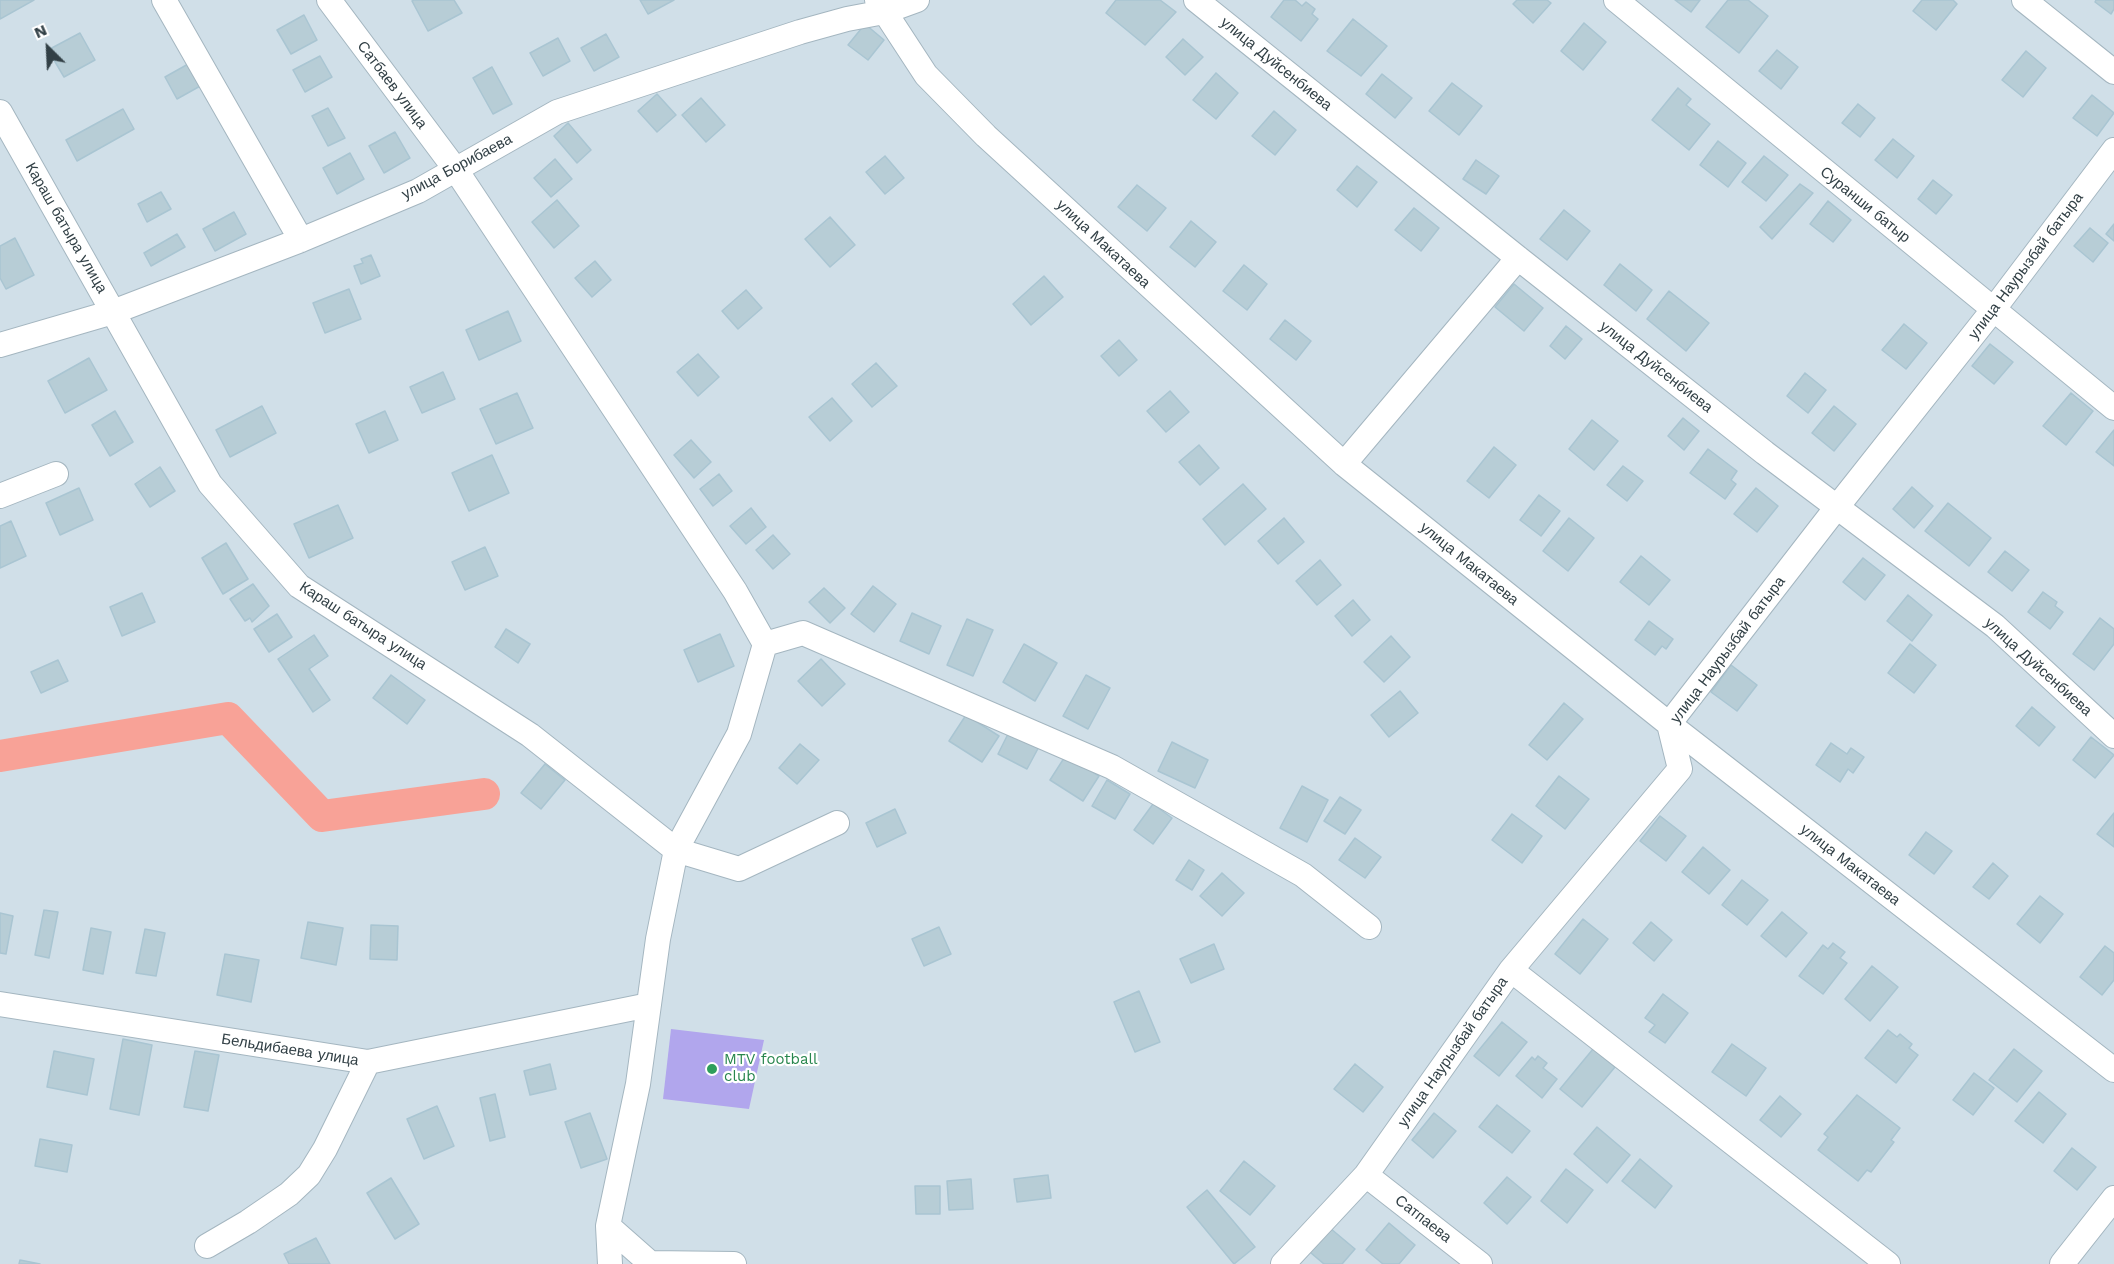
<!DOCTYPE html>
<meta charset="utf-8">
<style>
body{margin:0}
#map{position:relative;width:2114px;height:1264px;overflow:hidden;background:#e3edf4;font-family:"Work Sans",sans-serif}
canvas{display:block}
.north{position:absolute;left:18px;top:18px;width:60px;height:60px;-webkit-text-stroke:4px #fff;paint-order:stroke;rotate:336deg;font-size:16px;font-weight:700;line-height:24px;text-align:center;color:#324046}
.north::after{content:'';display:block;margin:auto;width:21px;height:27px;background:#324046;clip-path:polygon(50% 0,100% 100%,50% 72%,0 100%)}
</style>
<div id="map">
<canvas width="2114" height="1264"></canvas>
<div class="north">N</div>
</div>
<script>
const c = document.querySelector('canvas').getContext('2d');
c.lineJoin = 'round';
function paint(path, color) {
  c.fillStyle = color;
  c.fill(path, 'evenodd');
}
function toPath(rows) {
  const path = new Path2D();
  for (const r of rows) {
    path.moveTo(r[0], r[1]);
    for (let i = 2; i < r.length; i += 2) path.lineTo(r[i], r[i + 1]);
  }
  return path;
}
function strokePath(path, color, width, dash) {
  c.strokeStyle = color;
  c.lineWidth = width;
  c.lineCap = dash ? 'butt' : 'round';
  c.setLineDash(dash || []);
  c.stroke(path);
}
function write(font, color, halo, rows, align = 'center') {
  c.font = font + ' "Work Sans",sans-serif';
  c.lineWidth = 4.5;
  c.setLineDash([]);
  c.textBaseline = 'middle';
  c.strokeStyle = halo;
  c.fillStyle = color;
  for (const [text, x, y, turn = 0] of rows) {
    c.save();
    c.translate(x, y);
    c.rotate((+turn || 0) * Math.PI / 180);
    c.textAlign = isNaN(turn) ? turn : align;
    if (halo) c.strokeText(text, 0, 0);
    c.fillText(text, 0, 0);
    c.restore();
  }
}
paint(toPath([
 [0,0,2114,0,2114,1264,0,1264]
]), '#d0dfe8');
paint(toPath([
 [671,1029,764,1040,749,1109,663,1099]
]), '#b1a6ed');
strokePath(toPath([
 [0,756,228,718,322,816,484,794]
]), '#f8a297', 32);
const building = toPath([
 [0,0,34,0,0,19,0,0],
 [414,0,454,0,462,13,428,31,412,1,414,0],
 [640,0,674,0,648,14,640,0],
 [1116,0,1160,0,1176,12,1145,45,1106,13,1116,0],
 [1284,0,1295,0,1302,6,1306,2,1315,9,1312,14,1318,19,1301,41,1271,17,1284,0],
 [1517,0,1547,0,1551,3,1533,23,1513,4,1517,0],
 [1675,0,1700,0,1691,12,1675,0],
 [1728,0,1748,0,1768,16,1739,53,1706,27,1728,0],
 [1922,0,1953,0,1957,4,1936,30,1913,11,1922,0],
 [2096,0,2114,0,2114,9,2111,14,2095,2,2096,0],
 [304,15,317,40,291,54,277,30,304,15],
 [1353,19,1387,46,1361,76,1327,51,1353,19],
 [1584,23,1606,42,1583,70,1561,51,1584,23],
 [865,24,884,40,868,60,848,45,865,24],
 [80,33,95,60,64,77,48,50,80,33],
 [606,34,619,57,594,71,581,48,606,34],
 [558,38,570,61,543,76,530,53,558,38],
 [1183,39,1203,57,1185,75,1166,57,1183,39],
 [1777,50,1798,67,1781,89,1759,71,1777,50],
 [2026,51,2046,68,2023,97,2002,80,2026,51],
 [320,56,332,77,305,92,293,70,320,56],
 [190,63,202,85,177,99,165,77,190,63],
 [492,67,512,104,493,114,473,78,492,67],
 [1216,73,1238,93,1216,119,1193,100,1216,73],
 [1382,74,1412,98,1395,118,1366,94,1382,74],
 [1452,83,1482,106,1459,135,1429,111,1452,83],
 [1678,88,1691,99,1686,105,1710,124,1689,150,1652,120,1678,88],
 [657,94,676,115,657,132,638,111,657,94],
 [2092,95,2114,113,2097,136,2073,118,2092,95],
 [701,98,725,125,706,142,682,115,701,98],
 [1858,104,1875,118,1860,137,1842,123,1858,104],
 [328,108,345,138,328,146,312,116,328,108],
 [123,109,134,129,77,161,66,140,123,109],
 [1274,111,1296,130,1275,155,1252,136,1274,111],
 [568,123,591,150,577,163,554,136,568,123],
 [395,132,410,158,384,173,369,146,395,132],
 [1893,139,1914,156,1897,178,1875,160,1893,139],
 [1718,141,1746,163,1728,187,1700,165,1718,141],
 [350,153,364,179,337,194,323,168,350,153],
 [885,156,904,178,885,194,866,172,885,156],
 [1764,156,1788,175,1766,201,1742,182,1764,156],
 [555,159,572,179,551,197,534,178,555,159],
 [1476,160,1499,176,1486,194,1463,179,1476,160],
 [1357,166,1377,182,1357,207,1337,190,1357,166],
 [1933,180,1952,195,1936,214,1918,199,1933,180],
 [1800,184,1813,193,1772,239,1760,227,1800,184],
 [1137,185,1166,208,1147,231,1118,207,1137,185],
 [161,192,171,209,147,222,138,204,161,192],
 [557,200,579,226,554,248,532,222,557,200],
 [1828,201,1851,220,1833,242,1810,224,1828,201],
 [1414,208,1439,228,1421,251,1395,230,1414,208],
 [1564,210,1590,231,1567,260,1540,239,1564,210],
 [234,212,246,234,215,251,203,229,234,212],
 [830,217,855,245,830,267,805,239,830,217],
 [1191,221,1216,242,1195,267,1170,247,1191,221],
 [2114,224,2114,241,2106,234,2114,224],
 [2090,228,2108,243,2093,262,2074,246,2090,228],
 [177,234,185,247,151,266,144,253,177,234],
 [15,238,34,275,6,289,0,278,0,246,15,238],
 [371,255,380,276,361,284,354,266,363,263,361,259,371,255],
 [595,261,611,280,592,297,575,278,595,261],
 [1620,264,1652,290,1636,311,1604,285,1620,264],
 [1244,265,1267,284,1247,310,1223,291,1244,265],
 [1044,276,1063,297,1031,325,1013,304,1044,276],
 [1514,284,1543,308,1524,331,1495,307,1514,284],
 [349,289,361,319,325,333,313,303,349,289],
 [746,290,762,308,738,329,722,311,746,290],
 [1669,291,1709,323,1686,351,1647,319,1669,291],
 [508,311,521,341,479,360,466,330,508,311],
 [1285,320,1311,341,1296,360,1270,339,1285,320],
 [1904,324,1927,343,1906,369,1882,350,1904,324],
 [1566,326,1582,339,1565,359,1550,346,1566,326],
 [1119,340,1137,360,1119,376,1101,356,1119,340],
 [1990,344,2013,362,1994,384,1972,366,1990,344],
 [698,354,719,377,698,396,677,372,698,354],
 [89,358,107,390,65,413,48,381,89,358],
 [876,363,897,386,872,407,852,384,876,363],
 [443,372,455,399,422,413,410,387,443,372],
 [1805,373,1826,390,1808,413,1787,396,1805,373],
 [1170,391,1189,412,1166,432,1147,411,1170,391],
 [517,393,533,428,496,444,480,409,517,393],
 [2071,393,2093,411,2066,445,2043,426,2071,393],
 [832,398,852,421,830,441,809,417,832,398],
 [262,406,276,433,230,457,216,430,262,406],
 [1834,406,1856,424,1834,451,1812,433,1834,406],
 [115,411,133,442,110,456,92,425,115,411],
 [385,411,398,440,369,453,356,424,385,411],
 [1683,418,1699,431,1684,450,1668,436,1683,418],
 [1592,420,1618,441,1594,470,1569,449,1592,420],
 [2114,430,2114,466,2096,452,2114,430],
 [691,440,711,462,694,478,674,455,691,440],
 [1199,445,1219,468,1200,485,1179,462,1199,445],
 [1494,447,1516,465,1489,498,1467,481,1494,447],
 [1708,449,1737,471,1731,480,1736,484,1725,499,1690,473,1708,449],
 [492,455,509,493,469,511,452,473,492,455],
 [1623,466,1643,481,1627,501,1607,485,1623,466],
 [160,467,175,491,150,507,135,484,160,467],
 [719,474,732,491,713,506,700,489,719,474],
 [1243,484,1266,509,1225,545,1203,519,1243,484],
 [1912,487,1933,506,1914,528,1893,509,1912,487],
 [79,488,93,520,60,535,46,503,79,488],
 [1756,488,1778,506,1757,532,1734,514,1756,488],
 [1539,495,1560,511,1541,536,1520,520,1539,495],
 [1948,503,1991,538,1969,566,1925,531,1948,503],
 [338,505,353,538,309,558,294,524,338,505],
 [751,508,766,527,746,544,730,526,751,508],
 [1284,518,1304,542,1278,564,1258,541,1284,518],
 [1569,518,1594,538,1568,571,1543,551,1569,518],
 [11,521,26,556,0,568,0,526,11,521],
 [773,535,790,554,773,569,756,550,773,535],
 [226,543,248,579,223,594,202,558,226,543],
 [485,547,498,576,465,590,452,562,485,547],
 [2005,551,2029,570,2012,591,1988,572,2005,551],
 [1641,556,1670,580,1649,605,1620,582,1641,556],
 [1863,558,1885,575,1865,600,1843,582,1863,558],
 [1320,560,1341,585,1317,605,1296,581,1320,560],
 [253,584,269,606,252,622,250,618,245,621,230,599,253,584],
 [873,586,896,604,874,632,851,614,873,586],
 [824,588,845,608,830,623,809,602,824,588],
 [2043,592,2057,602,2055,606,2063,612,2050,629,2028,612,2043,592],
 [142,593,155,622,122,636,110,607,142,593],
 [1908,595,1932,615,1912,641,1887,621,1908,595],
 [1353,600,1370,620,1352,636,1335,616,1353,600],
 [912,613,941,626,929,654,900,641,912,613],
 [277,614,292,637,269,652,254,629,277,614],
 [2100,618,2114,629,2114,644,2094,670,2073,654,2100,618],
 [967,619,993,630,973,676,947,665,967,619],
 [1649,621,1673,639,1666,649,1662,646,1655,655,1635,640,1649,621],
 [506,629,530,644,518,663,495,647,506,629],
 [720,634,734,666,698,682,684,650,720,634],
 [314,635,328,656,309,669,330,700,313,712,278,659,314,635],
 [1391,636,1410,657,1384,682,1364,662,1391,636],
 [1024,644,1057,663,1035,701,1003,682,1024,644],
 [1910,644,1936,665,1914,693,1888,673,1910,644],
 [821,659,845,684,822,706,798,681,821,659],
 [58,660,68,681,41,693,31,672,58,660],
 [1731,665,1757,685,1737,711,1711,692,1731,665],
 [391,675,425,700,407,724,373,698,391,675],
 [1086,675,1110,688,1088,729,1063,716,1086,675],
 [1400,691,1418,713,1389,737,1371,715,1400,691],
 [1564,703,1583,719,1547,760,1529,745,1564,703],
 [2032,707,2055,727,2039,746,2016,726,2032,707],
 [966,715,999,736,982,762,949,741,966,715],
 [1011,728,1041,743,1027,769,998,754,1011,728],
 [2091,737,2114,755,2095,778,2073,760,2091,737],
 [1172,742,1208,760,1195,788,1158,771,1172,742],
 [1831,743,1847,754,1851,748,1864,757,1853,773,1848,769,1840,782,1816,765,1831,743],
 [800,744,819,760,797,784,779,768,800,744],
 [1066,755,1099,776,1083,801,1050,780,1066,755],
 [545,764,565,780,541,809,521,793,545,764],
 [1559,776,1589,799,1565,829,1536,806,1559,776],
 [1107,780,1130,794,1115,819,1092,806,1107,780],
 [1302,786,1328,800,1307,842,1280,828,1302,786],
 [1340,797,1361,810,1345,834,1324,821,1340,797],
 [1153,804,1172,818,1153,844,1134,830,1153,804],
 [895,809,906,833,877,847,866,823,895,809],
 [2114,813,2114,847,2097,834,2114,813],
 [1512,814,1542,836,1522,863,1492,840,1512,814],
 [1660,816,1686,836,1666,861,1640,841,1660,816],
 [1926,832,1952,851,1934,874,1909,855,1926,832],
 [1355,838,1381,857,1365,878,1339,860,1355,838],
 [1703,847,1730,870,1709,894,1682,872,1703,847],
 [1189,860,1204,870,1192,890,1176,880,1189,860],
 [1993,863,2008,876,1989,899,1973,887,1993,863],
 [1222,873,1244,893,1222,916,1200,896,1222,873],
 [1742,880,1768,900,1747,925,1722,905,1742,880],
 [2040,896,2063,914,2040,943,2017,924,2040,896],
 [44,910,58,912,49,958,35,955,44,910],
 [1782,912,1807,933,1786,957,1761,936,1782,912],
 [0,913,13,916,6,954,0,953,0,913],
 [1583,919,1608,939,1580,974,1555,954,1583,919],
 [308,922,343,928,336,965,301,958,308,922],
 [1651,922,1672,940,1654,961,1633,943,1651,922],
 [371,925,398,926,397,960,370,959,371,925],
 [939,927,951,954,924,966,912,939,939,927],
 [91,928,111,932,103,974,83,970,91,928],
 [145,929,165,933,156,976,136,973,145,929],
 [1833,943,1845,952,1840,958,1847,963,1823,994,1799,976,1823,945,1828,949,1833,943],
 [1214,944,1224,969,1191,983,1180,959,1214,944],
 [2105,946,2114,953,2114,980,2102,995,2080,977,2105,946],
 [225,954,259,960,251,1002,217,995,225,954],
 [1872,966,1898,987,1870,1021,1845,999,1872,966],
 [1139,991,1160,1042,1135,1052,1114,1002,1139,991],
 [1663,994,1688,1013,1665,1043,1649,1032,1655,1025,1645,1018,1663,994],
 [1502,1022,1527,1042,1499,1076,1474,1056,1502,1022],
 [1888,1030,1897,1037,1900,1034,1912,1044,1909,1048,1918,1055,1896,1083,1865,1058,1888,1030],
 [123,1039,152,1045,139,1115,110,1109,123,1039],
 [1732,1044,1766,1068,1746,1096,1712,1072,1732,1044],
 [1593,1049,1615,1067,1582,1107,1560,1089,1593,1049],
 [2014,1049,2042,1071,2017,1102,1989,1080,2014,1049],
 [54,1051,94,1059,87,1095,47,1087,54,1051],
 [195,1051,219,1055,208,1111,184,1107,195,1051],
 [1538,1056,1547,1063,1543,1068,1557,1079,1542,1098,1516,1076,1532,1057,1535,1060,1538,1056],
 [550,1064,556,1089,530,1095,524,1071,550,1064],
 [1355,1064,1383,1087,1363,1112,1334,1089,1355,1064],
 [1974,1073,1994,1088,1973,1115,1953,1100,1974,1073],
 [2039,1092,2066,1114,2043,1143,2015,1121,2039,1092],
 [495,1094,505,1137,490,1141,480,1098,495,1094],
 [1857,1095,1900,1128,1891,1140,1894,1142,1871,1172,1867,1170,1858,1181,1818,1150,1828,1137,1824,1134,1857,1095],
 [1780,1096,1801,1114,1781,1137,1760,1120,1780,1096],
 [1497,1105,1530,1131,1512,1153,1479,1127,1497,1105],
 [437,1106,454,1146,424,1159,407,1119,437,1106],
 [590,1113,607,1159,581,1168,565,1122,590,1113],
 [1434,1113,1456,1131,1433,1158,1412,1140,1434,1113],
 [1597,1127,1630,1155,1607,1183,1574,1154,1597,1127],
 [40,1139,72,1145,67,1172,35,1166,40,1139],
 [2072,1148,2096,1167,2077,1190,2054,1171,2072,1148],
 [1640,1159,1672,1186,1655,1208,1622,1181,1640,1159],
 [1244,1161,1275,1186,1250,1215,1220,1191,1244,1161],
 [1566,1169,1593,1190,1567,1223,1541,1201,1566,1169],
 [1048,1175,1051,1198,1017,1202,1014,1179,1048,1175],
 [1507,1177,1531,1197,1507,1224,1484,1203,1507,1177],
 [391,1178,419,1224,395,1239,367,1193,391,1178],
 [971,1179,973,1209,949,1210,947,1181,971,1179],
 [915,1186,940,1186,940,1214,916,1214,915,1186],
 [1207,1190,1255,1247,1234,1264,1187,1207,1207,1190],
 [1324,1223,1355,1249,1342,1264,1324,1264,1304,1247,1324,1223],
 [1389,1223,1415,1245,1399,1264,1383,1264,1366,1250,1389,1223],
 [316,1238,330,1264,289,1264,284,1254,316,1238],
 [20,1260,40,1264,19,1264,20,1260]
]);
paint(building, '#b7cdd6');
strokePath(building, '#a9c5d2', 1.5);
const minor = toPath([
 [164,0,301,240],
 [329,0,456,170,735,591,765,644,739,734,676,850,658,939,638,1084,608,1226,610,1264],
 [877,0,926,75,986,136,1344,464,1669,724,2114,1070],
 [1196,0,1518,258,1765,453,1995,626,2114,736],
 [1616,0,2114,408],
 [2024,0,2114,72],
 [0,112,210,484,299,586,530,735,676,850,739,869,837,823],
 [0,345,113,312,301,240,418,191,557,112,800,32,847,19,884,12,917,0],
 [1344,464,1518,258],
 [0,496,56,474],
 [765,644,803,633,1112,767,1303,875,1369,927],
 [1511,970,1888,1264],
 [0,1004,368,1062,649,1005],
 [1366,1175,1480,1264],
 [608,1226,650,1263,734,1264],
 [207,1246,248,1222,289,1194,309,1175,325,1149,368,1062],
 [1283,1264,1366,1175,1511,970,1680,769,1669,724,1837,507,1993,310,2114,150],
 [2062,1264,2114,1198]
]);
strokePath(minor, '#a4b6c0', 26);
strokePath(minor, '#fff', 24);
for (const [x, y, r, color] of [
 [712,1069,6,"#2e9e5b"]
]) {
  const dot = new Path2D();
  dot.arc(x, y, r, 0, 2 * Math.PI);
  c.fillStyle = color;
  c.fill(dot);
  strokePath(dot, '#fff', 2);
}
write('15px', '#324046', '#fff', [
 ["улица Дуйсенбиева",1276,64,39],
 ["Сатбаев улица",392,85,53],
 ["улица Борибаева",457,167,-28],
 ["Суранши батыр",1865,205,39],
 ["Караш батыра улица",66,228,60],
 ["улица Макатаева",1103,244,43],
 ["улица Наурызбай батыра",2026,266,-53],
 ["улица Дуйсенбиева",1656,367,38],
 ["улица Макатаева",1469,564,39],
 ["Караш батыра улица",363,626,33],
 ["улица Наурызбай батыра",1728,650,-53],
 ["улица Дуйсенбиева",2038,667,42],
 ["улица Макатаева",1850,865,38],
 ["Бельдибаева улица",290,1050,9],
 ["улица Наурызбай батыра",1453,1052,-55],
 ["Сатпаева",1423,1219,38]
]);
write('15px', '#27864d', '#fff', [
 ["MTV football",724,1060],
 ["club",724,1077]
], 'left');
</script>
